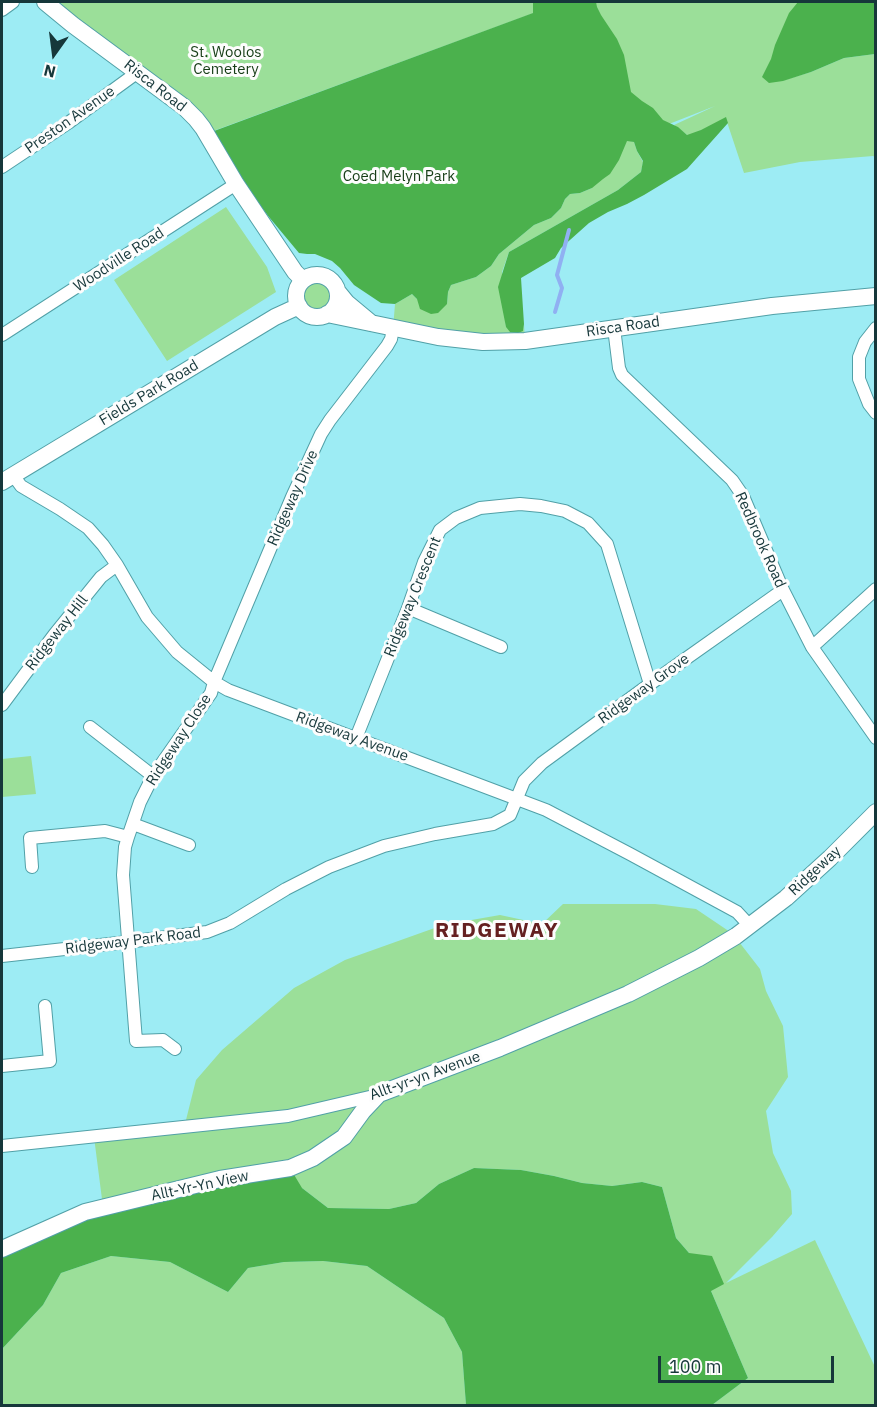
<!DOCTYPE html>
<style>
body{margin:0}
#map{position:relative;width:877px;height:1407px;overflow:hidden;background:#9decf4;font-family:"IBM Plex Sans",sans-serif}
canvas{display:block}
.frame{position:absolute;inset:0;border:3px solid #16373a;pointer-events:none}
.north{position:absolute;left:24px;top:24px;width:60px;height:60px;-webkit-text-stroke:4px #fdfdfd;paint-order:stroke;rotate:194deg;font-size:16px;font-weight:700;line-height:24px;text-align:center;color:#16373a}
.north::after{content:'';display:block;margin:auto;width:21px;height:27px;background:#16373a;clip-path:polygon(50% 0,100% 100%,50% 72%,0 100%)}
.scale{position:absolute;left:658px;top:1356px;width:176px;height:27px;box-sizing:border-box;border:3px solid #16373a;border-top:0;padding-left:8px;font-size:18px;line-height:21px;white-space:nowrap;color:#16373a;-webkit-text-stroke:4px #fdfdfd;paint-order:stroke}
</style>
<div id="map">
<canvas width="877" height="1407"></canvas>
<div class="frame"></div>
<div class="north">N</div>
<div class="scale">100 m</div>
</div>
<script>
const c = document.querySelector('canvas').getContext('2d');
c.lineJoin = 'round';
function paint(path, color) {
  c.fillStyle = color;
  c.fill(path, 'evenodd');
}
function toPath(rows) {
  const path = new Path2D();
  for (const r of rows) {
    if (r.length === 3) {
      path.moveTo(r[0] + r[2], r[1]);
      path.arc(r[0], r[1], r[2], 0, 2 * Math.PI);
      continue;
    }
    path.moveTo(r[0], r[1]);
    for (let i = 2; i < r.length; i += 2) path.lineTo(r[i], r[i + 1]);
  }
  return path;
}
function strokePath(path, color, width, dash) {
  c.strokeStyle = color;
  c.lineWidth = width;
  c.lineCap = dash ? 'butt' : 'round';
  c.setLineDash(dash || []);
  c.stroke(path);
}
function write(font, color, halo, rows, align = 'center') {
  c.font = font + ' "IBM Plex Sans",sans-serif';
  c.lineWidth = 6;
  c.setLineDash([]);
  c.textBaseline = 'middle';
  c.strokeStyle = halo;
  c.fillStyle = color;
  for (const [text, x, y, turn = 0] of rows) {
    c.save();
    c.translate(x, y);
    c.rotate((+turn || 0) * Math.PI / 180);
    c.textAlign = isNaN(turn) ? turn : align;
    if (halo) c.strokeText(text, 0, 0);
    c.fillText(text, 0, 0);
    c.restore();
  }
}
paint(toPath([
 [45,2,875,2,781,81,811,72,844,58,875,54,875,157,873,156,800,162,744,173,726,119,691,135,687,135,674,125,715,106,628,140,634,142,637,151,643,162,641,172,618,190,509,252,502,272,506,327,523,331,524,324,525,341,393,329,395,304,412,294,417,299,447,304,448,292,451,285,476,277,491,266,499,254,534,225,551,218,561,208,565,199,570,194,580,193,592,188,534,13,205,134],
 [226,207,267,267,276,292,167,361,114,280],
 [317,297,15],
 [31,756,36,794,2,797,2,759],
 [563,904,655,904,696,909,736,936,736,938,760,969,766,991,783,1026,788,1077,766,1111,773,1153,791,1191,792,1214,772,1237,726,1283,815,1240,875,1367,875,1405,712,1405,748,1378,711,1291,689,1253,676,1238,662,1187,642,1182,612,1186,582,1183,554,1176,521,1170,474,1168,439,1184,416,1203,389,1209,328,1208,302,1188,103,1207,94,1137,184,1128,196,1080,222,1050,294,988,345,960,443,925,500,915,542,924],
 [111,1256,170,1262,228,1292,248,1268,284,1262,323,1261,367,1266,444,1318,462,1352,466,1405,2,1405,2,1349,43,1305,61,1273]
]), '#9bdf99');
paint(toPath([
 [533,2,596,2,597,7,601,15,617,39,624,55,631,92,642,101,653,108,663,120,678,127,687,135,701,130,726,117,728,123,687,169,644,195,627,204,608,212,589,223,561,248,555,258,521,278,524,324,523,331,518,333,510,332,506,327,498,287,509,252,618,190,641,172,643,161,637,151,634,142,627,141,619,160,610,174,603,179,592,188,580,193,570,194,565,199,561,208,551,218,534,225,499,254,491,266,476,277,451,285,448,292,447,304,438,313,431,314,420,309,417,299,412,294,395,304,381,303,354,285,340,268,332,261,315,254,307,254,299,253,269,217,206,134,533,13],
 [798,2,875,2,875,54,844,58,811,72,783,81,769,83,762,77,771,59,775,45,789,13],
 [290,1168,302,1188,328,1208,389,1209,416,1203,439,1184,474,1168,521,1170,554,1176,582,1183,612,1186,642,1182,662,1187,676,1238,689,1253,712,1256,724,1284,711,1291,748,1378,712,1405,466,1405,462,1352,444,1318,367,1266,323,1261,284,1262,248,1268,228,1292,170,1262,111,1256,61,1273,43,1305,2,1349,2,1249,85,1212]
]), '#4bb14d');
strokePath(toPath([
 [555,312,562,288,557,275,569,230]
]), '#90b0f2', 4);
const street = toPath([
 [2,10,13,2],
 [2,167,68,123,138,72],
 [614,328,619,368,622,375,732,480,743,496,783,590,812,647,876,738],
 [876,328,865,342,859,357,859,379,869,404,876,413],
 [2,335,236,184],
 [13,475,21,486,60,509,88,528,103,545,117,565,147,617,177,652,214,682,228,690,546,810,630,854,737,912,750,926],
 [408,608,501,647],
 [812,647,876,589],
 [2,705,54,635,101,577,117,565],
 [90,727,153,776],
 [356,738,408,608,424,562,440,530,456,518,480,508,520,504,541,506,565,511,588,523,607,544,650,684],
 [133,824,189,845],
 [32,867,30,838,105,831,128,837],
 [2,956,127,942,207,932,230,923,286,889,329,867,384,846,435,834,493,824,510,815,524,781,542,763,650,684,783,590],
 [175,1049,163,1040,136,1041,123,875,125,847,128,837,140,802,153,776,211,693,214,682,292,497,321,434,330,420,387,346,391,339,393,329],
 [2,1066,50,1061,45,1006],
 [2,1146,288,1116,378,1095]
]);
const secondary = toPath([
 [45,2,73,25,184,107,196,119,203,128,236,184,295,272,303,280],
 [317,296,21],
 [338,292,347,303,371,323],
 [327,314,438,337,483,342,525,341,772,306,876,296],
 [2,482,275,317,299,306],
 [2,1249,85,1212,220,1179,290,1168,313,1158,344,1137,363,1111,379,1094,500,1048,628,994,699,958,736,936,786,898,830,858,876,812]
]);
strokePath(street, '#51a0a7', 14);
strokePath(secondary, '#51a0a7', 18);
strokePath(street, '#fff', 12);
strokePath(secondary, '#fff', 16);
write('15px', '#163d16', '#fdfdfd', [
 ["St. Woolos",226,53],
 ["Cemetery",226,70],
 ["Coed Melyn Park",399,177]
]);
write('15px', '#16373a', '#fdfdfd', [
 ["Risca Road",155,86,38],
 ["Preston Avenue",70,120,-35],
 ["Woodville Road",119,260,-33],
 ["Risca Road",623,327,-8],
 ["Fields Park Road",149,393,-31],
 ["Ridgeway Drive",293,498,-66],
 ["Redbrook Road",760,540,66],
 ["Ridgeway Crescent",413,597,-68],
 ["Ridgeway Hill",57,633,-52],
 ["Ridgeway Grove",644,689,-36],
 ["Ridgeway Avenue",352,737,20],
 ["Ridgeway Close",179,740,-57],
 ["Ridgeway",815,871,-43],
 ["Ridgeway Park Road",133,941,-7],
 ["Allt-yr-yn Avenue",425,1076,-20],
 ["Allt-Yr-Yn View",200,1186,-12]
]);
c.letterSpacing = '1.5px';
write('bold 21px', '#652020', '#fdfdfd', [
 ["RIDGEWAY",497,931]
]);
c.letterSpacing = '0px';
</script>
